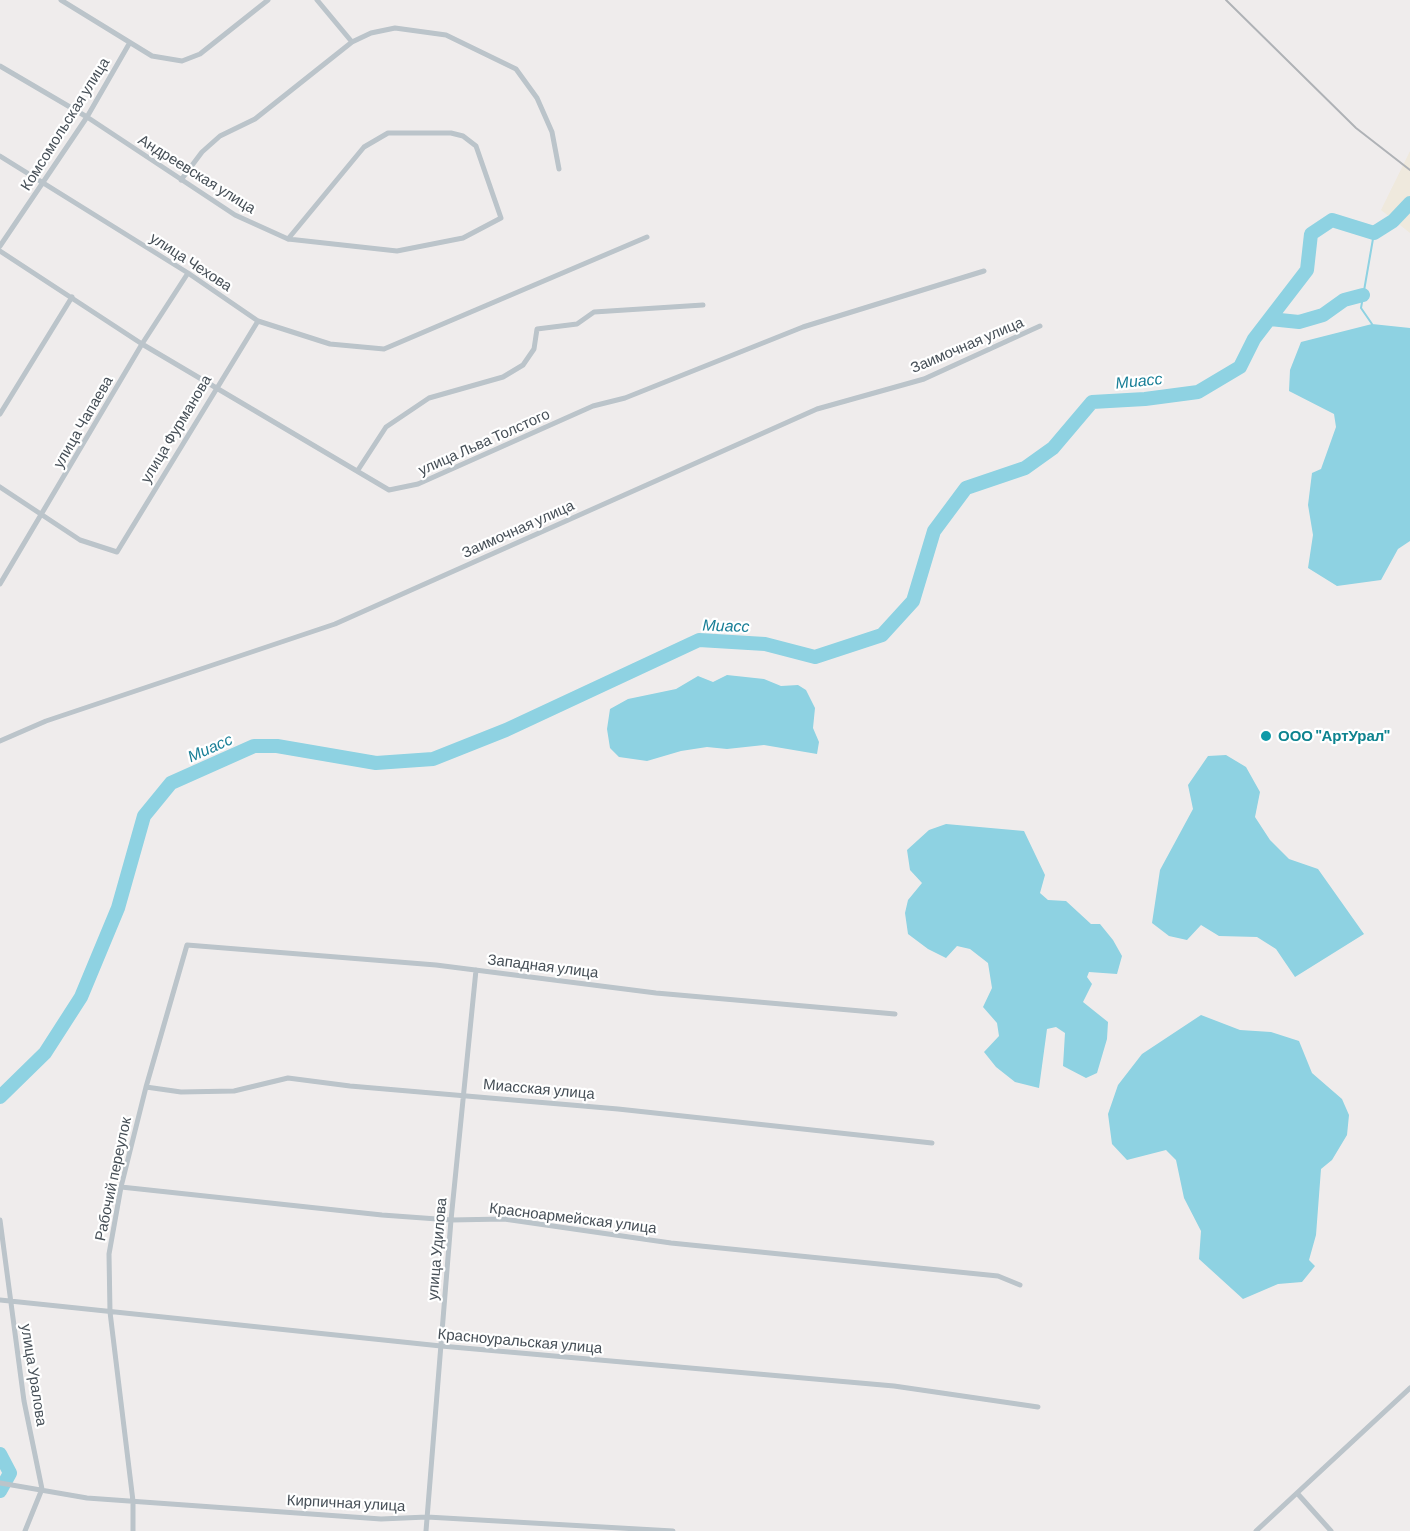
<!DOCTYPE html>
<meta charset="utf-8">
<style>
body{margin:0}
canvas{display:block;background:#efecec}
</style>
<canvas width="1410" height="1531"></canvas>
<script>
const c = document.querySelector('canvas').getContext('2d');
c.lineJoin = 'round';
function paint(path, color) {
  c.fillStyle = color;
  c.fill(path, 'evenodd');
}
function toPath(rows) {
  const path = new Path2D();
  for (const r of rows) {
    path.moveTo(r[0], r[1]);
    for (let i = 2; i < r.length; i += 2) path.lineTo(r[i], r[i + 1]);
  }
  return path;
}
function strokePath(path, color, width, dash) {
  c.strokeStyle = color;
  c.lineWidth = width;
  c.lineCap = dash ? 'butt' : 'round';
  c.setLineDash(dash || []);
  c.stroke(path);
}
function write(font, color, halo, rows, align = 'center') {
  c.font = font + ' Barlow,sans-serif';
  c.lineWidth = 4.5;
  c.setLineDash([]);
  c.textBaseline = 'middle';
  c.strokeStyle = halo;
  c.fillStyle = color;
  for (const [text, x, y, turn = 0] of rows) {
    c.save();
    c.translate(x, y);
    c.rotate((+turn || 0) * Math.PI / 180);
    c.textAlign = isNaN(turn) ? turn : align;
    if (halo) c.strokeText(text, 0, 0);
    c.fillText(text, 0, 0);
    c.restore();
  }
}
paint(toPath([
 [1410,151,1410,233,1381,210]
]), '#efe9dd');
paint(toPath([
 [1372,324,1410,328,1410,541,1398,549,1381,580,1337,586,1308,568,1313,535,1308,505,1312,473,1321,469,1336,427,1334,414,1289,391,1290,370,1301,342],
 [727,675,764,679,781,686,798,685,806,690,815,708,813,728,819,742,817,754,764,745,727,749,707,747,681,751,647,761,619,757,610,748,607,729,610,709,628,699,676,689,698,676,713,682],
 [1226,755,1246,767,1260,792,1255,817,1270,840,1289,859,1318,869,1364,934,1295,977,1276,949,1257,937,1219,936,1201,925,1187,940,1169,936,1152,923,1160,870,1193,809,1188,785,1208,756],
 [946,824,1024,831,1045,875,1040,893,1048,900,1066,901,1091,924,1100,924,1113,940,1122,956,1117,974,1089,972,1087,977,1092,984,1083,1002,1108,1022,1107,1039,1097,1073,1086,1078,1063,1066,1065,1033,1056,1027,1047,1029,1039,1088,1015,1082,996,1067,984,1052,999,1036,997,1023,983,1007,992,988,988,963,970,949,957,946,946,958,928,949,908,934,905,913,908,900,922,883,910,870,907,850,929,830],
 [1201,1015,1240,1030,1271,1032,1299,1041,1312,1073,1342,1099,1349,1115,1347,1135,1332,1160,1321,1169,1316,1235,1309,1260,1315,1266,1302,1282,1278,1284,1243,1299,1199,1259,1201,1231,1184,1198,1176,1160,1166,1150,1127,1160,1112,1144,1108,1114,1118,1085,1142,1054]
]), '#8ed2e2');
strokePath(toPath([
 [1372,324,1361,308,1374,233]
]), '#8ed2e2', 2);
strokePath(toPath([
 [1270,319,1299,322,1323,315,1344,300,1363,295],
 [0,1097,45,1053,81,997,118,908,144,816,171,783,254,746,277,746,376,763,433,759,506,730,699,640,765,644,815,657,882,635,913,601,934,531,966,488,1025,468,1053,448,1092,402,1145,399,1198,392,1240,367,1254,339,1307,270,1311,234,1332,220,1374,233,1393,221,1410,203],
 [0,1454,10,1473,0,1491]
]), '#8ed2e2', 14);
strokePath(toPath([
 [61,0,152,56,182,61,200,54,268,0],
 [317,0,352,42],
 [0,66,87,117,235,215,288,239,397,251,463,238,501,218,476,146,463,136,451,133,388,133,364,147,288,239],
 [0,156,188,273,258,321,330,344,384,349,647,237],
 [181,180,202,152,220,136,255,119,352,42,371,33,395,28,446,35,516,69,537,98,552,132,559,169],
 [0,246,87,117,129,44],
 [0,251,142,344,389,490,418,484,593,406,625,398,803,327,984,271],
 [0,414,72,297],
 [358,470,386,427,429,398,503,377,523,365,534,349,537,329,577,324,594,312,703,305],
 [0,487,80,540,117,552,258,321],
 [0,584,142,344,188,273],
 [0,741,46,721,335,624,817,409,924,379,1040,326],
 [146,1087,181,1092,234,1091,288,1078,350,1086,618,1109,932,1143],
 [121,1187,382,1215,451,1220,504,1219,671,1243,998,1276,1020,1285],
 [0,1220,24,1401,42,1489,25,1531],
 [0,1300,441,1346,894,1386,1038,1407],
 [0,1483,87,1498,381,1519,427,1517,673,1531],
 [1297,1493,1331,1531],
 [133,1531,133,1501,110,1312,109,1254,121,1187,146,1087,187,945,436,965,656,993,895,1014],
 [426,1531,451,1220,476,970],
 [1256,1531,1410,1388]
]), '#bbc4ca', 5);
strokePath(toPath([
 [1226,0,1356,128,1410,170]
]), '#afb2b6', 2);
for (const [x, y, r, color] of [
 [1266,736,6,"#0f9aa8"]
]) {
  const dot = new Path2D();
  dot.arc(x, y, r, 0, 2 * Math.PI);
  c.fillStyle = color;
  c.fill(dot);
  strokePath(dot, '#fff', 2);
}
write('15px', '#464f57', '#fff', [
 ["Комсомольская улица",65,124,-58],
 ["Андреевская улица",197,174,32],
 ["улица Чехова",191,262,33],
 ["Заимочная улица",967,345,-23],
 ["улица Чапаева",83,422,-60],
 ["улица Фурманова",176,429,-59],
 ["улица Льва Толстого",484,442,-24],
 ["Заимочная улица",518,529,-24],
 ["Западная улица",543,966,7],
 ["Миасская улица",539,1089,5],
 ["Рабочий переулок",113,1179,-78],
 ["Красноармейская улица",573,1218,7],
 ["улица Удилова",437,1249,-85],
 ["Красноуральская улица",520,1341,5],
 ["улица Уралова",34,1375,81],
 ["Кирпичная улица",346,1503,3]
]);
write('bold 15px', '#0d838f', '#fff', [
 ["ООО \"АртУрал\"",1278,736]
], 'left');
write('italic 16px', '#197f97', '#fff', [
 ["Миасс",1139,381,-6],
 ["Миасс",726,626,2],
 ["Миасс",210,748,-24]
]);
</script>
